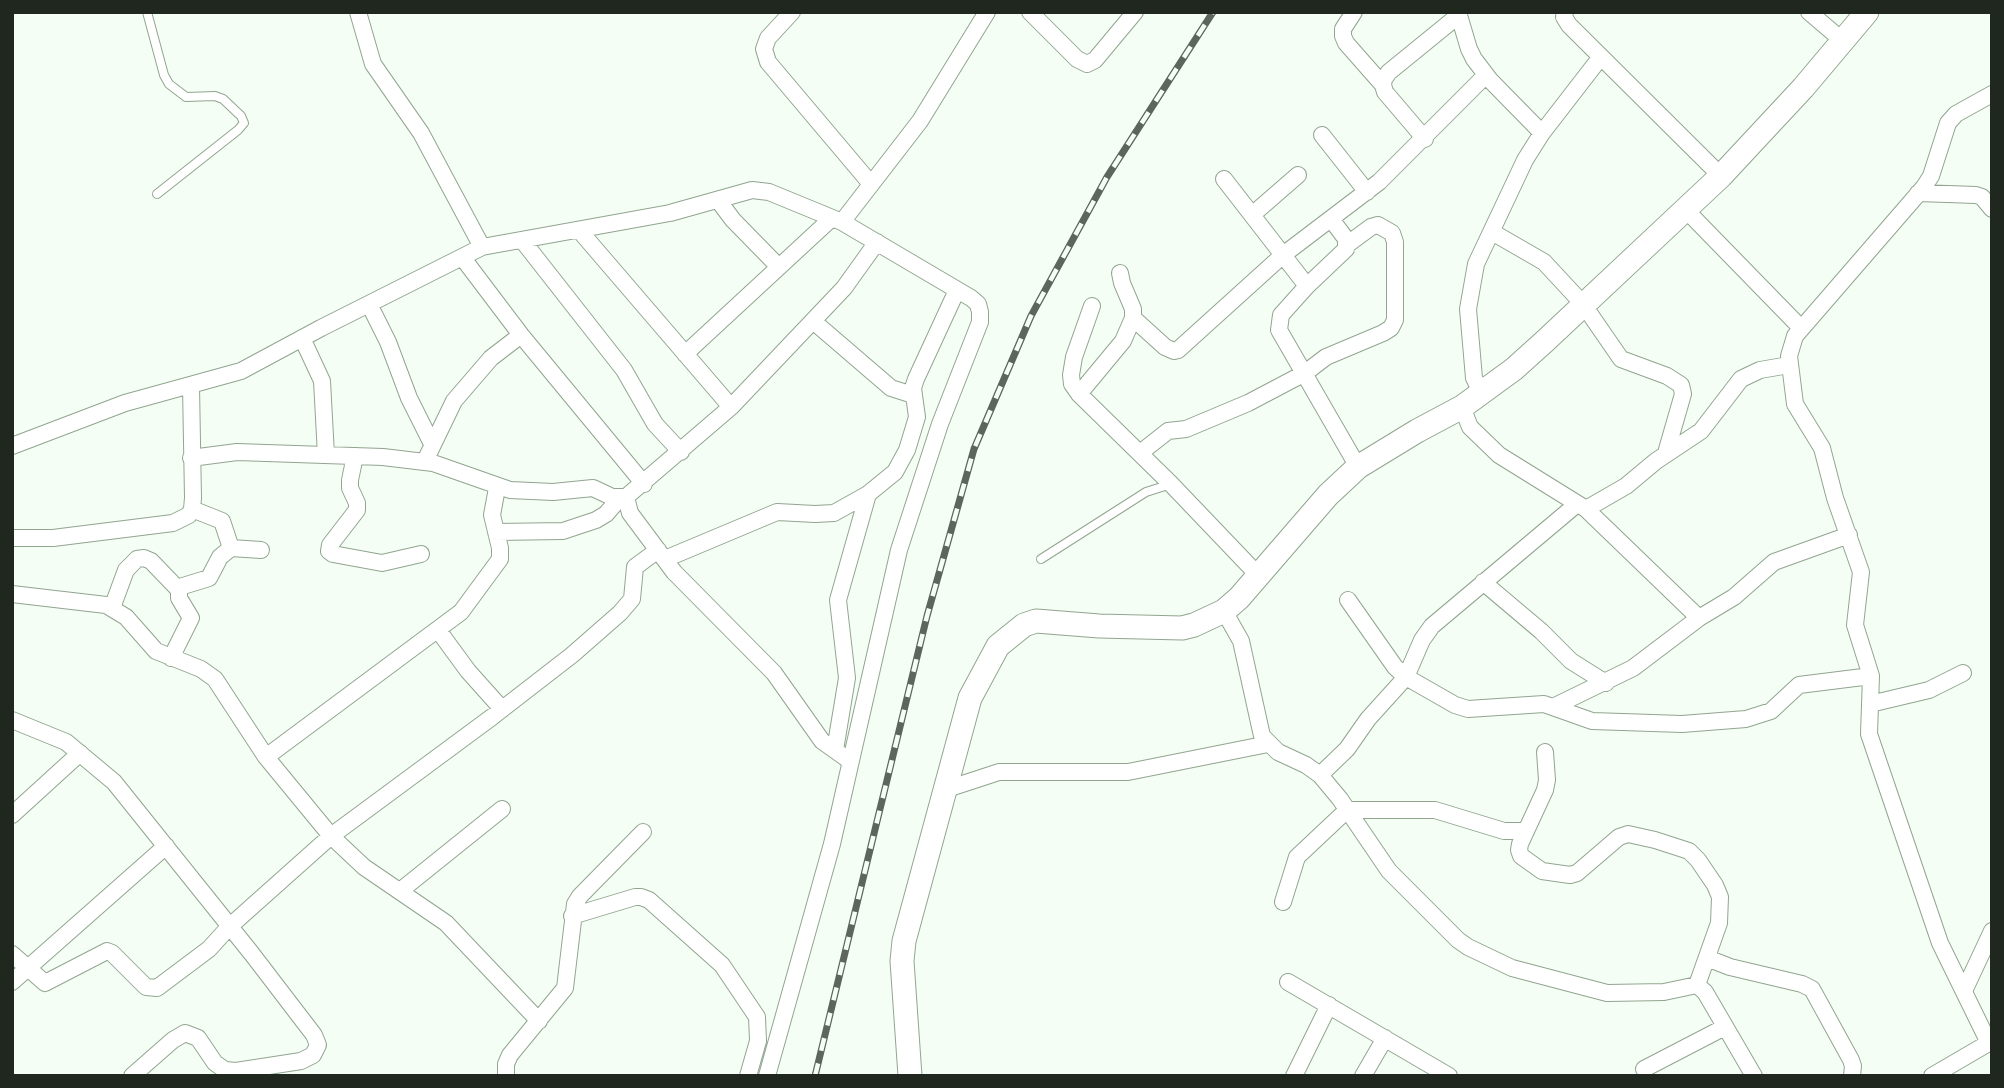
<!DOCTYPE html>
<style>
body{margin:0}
#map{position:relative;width:2004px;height:1088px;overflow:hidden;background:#f5fef5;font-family:Georgia,serif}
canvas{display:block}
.frame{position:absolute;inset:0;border:14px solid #20271f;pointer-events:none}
</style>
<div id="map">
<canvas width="2004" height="1088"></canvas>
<div class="frame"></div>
</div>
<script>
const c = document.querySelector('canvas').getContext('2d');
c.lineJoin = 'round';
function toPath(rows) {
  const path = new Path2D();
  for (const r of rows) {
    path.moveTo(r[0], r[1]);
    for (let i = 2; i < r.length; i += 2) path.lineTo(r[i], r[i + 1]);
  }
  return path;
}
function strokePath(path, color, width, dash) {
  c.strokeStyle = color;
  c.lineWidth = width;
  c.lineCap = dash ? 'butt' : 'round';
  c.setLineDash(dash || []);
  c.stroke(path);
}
const lane = toPath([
 [147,12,164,75,169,84,186,97,215,96,223,99,241,116,244,123,238,130,157,194],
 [1041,559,1146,492,1171,484]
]);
const street = toPath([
 [358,12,373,64,421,133,482,247],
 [792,12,768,38,764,49,768,62,871,184],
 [1030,12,1077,59,1087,64,1095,60,1135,12],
 [1354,12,1343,29,1343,36,1346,43,1383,85],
 [1458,12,1469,49,1474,59,1490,80,1542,133],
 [1565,12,1564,17,1569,25,1721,176],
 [1809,12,1843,41],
 [1322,135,1367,192],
 [1425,139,1385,92,1383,85,1384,79,1389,72,1459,15],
 [1224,179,1307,286],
 [1918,193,1976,195,1982,197,1992,209],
 [718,200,733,220,779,267],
 [1685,209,1801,328],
 [1252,215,1298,175],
 [1331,219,1346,239,1346,249,1307,286,1281,315,1279,330,1358,467],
 [842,222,920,121,987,12],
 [579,230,731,407],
 [1492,232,1544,262,1583,304,1621,359,1667,376,1681,385,1683,394,1666,453],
 [522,240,624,370,655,424,681,452],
 [462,257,521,335,644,484],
 [369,304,388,342,409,398,432,444],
 [1092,306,1074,357,1071,375,1072,384,1079,394,1171,484,1258,575],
 [1133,318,1165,347,1174,351,1178,350,1283,255,1379,182,1486,75],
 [813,321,891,388,913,395],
 [302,338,322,381,326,455],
 [685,354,832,218],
 [1481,392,1474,378,1468,309,1476,264,1525,160,1542,133,1600,58],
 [1079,394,1123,341,1133,318,1133,309,1122,283,1120,273],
 [1462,407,1470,427,1499,455,1586,509,1699,618],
 [12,446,125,403,241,371,321,328,482,247,670,213,752,190,769,192,842,222,971,298,978,304,980,312,980,322,940,424,899,550,832,844,767,1076],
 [1140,453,1168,431,1186,429,1248,403,1305,373,1326,357,1383,333,1391,328,1395,320,1395,242,1392,233,1378,225,1371,227,1348,244],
 [355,456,350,480,350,488,357,503,357,510,330,545,329,551,333,554,382,563,421,554],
 [191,458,237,452,383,457,433,463,510,490,553,492,593,488,612,497,626,497,731,407,844,288,877,242],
 [425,461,454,401,491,358,521,335],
 [626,497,630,513,674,572,774,673,822,741,850,761],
 [192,509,222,521,231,548],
 [1586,509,1626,486,1656,461,1701,431,1741,379,1760,370,1789,365],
 [496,532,563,531,596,520,606,514,619,499],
 [12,538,53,538,173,523,189,515,192,509,193,498,191,386],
 [665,559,777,512,815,514,834,513,868,494,895,472,907,450,917,417,913,388,916,379,957,290],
 [1483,582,1541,631,1571,661,1606,683],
 [12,594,106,605,126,617,156,651,201,669,215,679,266,757,331,836,364,867,446,923,539,1021],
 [1348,600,1395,667,1406,677,1455,705,1468,709,1544,704,1592,721,1682,724,1746,719,1771,711,1799,685,1871,676],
 [112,608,126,570,137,559,144,558,151,561,179,590],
 [1224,611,1241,641,1262,736,1278,752,1306,765,1320,775,1340,799,1389,871,1458,940,1468,947,1512,968,1607,993,1664,992,1697,985,1705,992,1754,1076],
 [438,630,468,671,502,709],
 [171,658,191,618,179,598,179,590,183,586,209,578,220,557,231,548,261,550],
 [1870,704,1929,690,1963,673],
 [1555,706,1633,668,1699,618,1734,597,1774,562,1849,535],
 [12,720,66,742,114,782,252,954,314,1035,318,1045,313,1055,301,1061,236,1071,225,1070,215,1063,198,1038,185,1033,173,1040,132,1076],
 [835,750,847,678,838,600,868,494],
 [1545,752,1547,780,1545,790,1520,844,1519,850,1521,856,1542,871,1570,875,1577,873,1619,837,1628,834,1655,840,1689,851,1698,860,1715,885,1720,897,1719,923,1697,985],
 [266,757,461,612,500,559,500,548,492,515,497,488],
 [1320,775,1347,749,1368,719,1406,677,1422,640,1432,626,1577,504],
 [944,790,999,772,1128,772,1268,744],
 [12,815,80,753],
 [400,891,502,809],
 [1283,902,1297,857,1347,810,1435,810,1504,831,1526,831],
 [572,916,635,897,641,897,649,900,722,965,757,1017,758,1041,748,1076],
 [12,954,45,983,107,951,112,953,146,987,157,988,209,949,229,927,331,836,492,717,572,655,620,613,632,599,635,567,658,550],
 [1707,958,1730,967,1802,984,1812,989,1851,1060,1853,1066,1852,1076],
 [12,982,166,846],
 [1288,982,1449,1076],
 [1964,991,1992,931],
 [1989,1043,1940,943,1869,734,1871,676,1855,625,1861,572,1835,498,1822,448,1795,404,1789,356,1795,336,1924,187,1931,176,1948,123,1956,114,1992,94],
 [1644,1069,1725,1027],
 [506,1076,506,1064,510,1055,565,988,575,904,580,896,643,832],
 [1294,1076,1329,1005],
 [1363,1076,1385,1038],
 [1932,1076,1992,1041]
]);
const secondary = toPath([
 [910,1076,902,961,904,941,970,698,998,646,1024,625,1036,621,1099,626,1182,628,1194,625,1224,611,1239,598,1328,495,1358,467,1417,431,1462,407,1514,369,1544,342,1721,176,1803,88,1867,12]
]);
strokePath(lane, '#91a58f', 10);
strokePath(street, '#91a58f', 18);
strokePath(secondary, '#91a58f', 25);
strokePath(lane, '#fff', 8);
strokePath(street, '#fff', 16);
strokePath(secondary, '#fff', 23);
const rail = toPath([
 [815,1076,927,616,974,449,1031,316,1107,177,1213,12]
]);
strokePath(rail, '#5e655d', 7);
strokePath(rail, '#f5fef5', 4.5, [13]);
</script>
